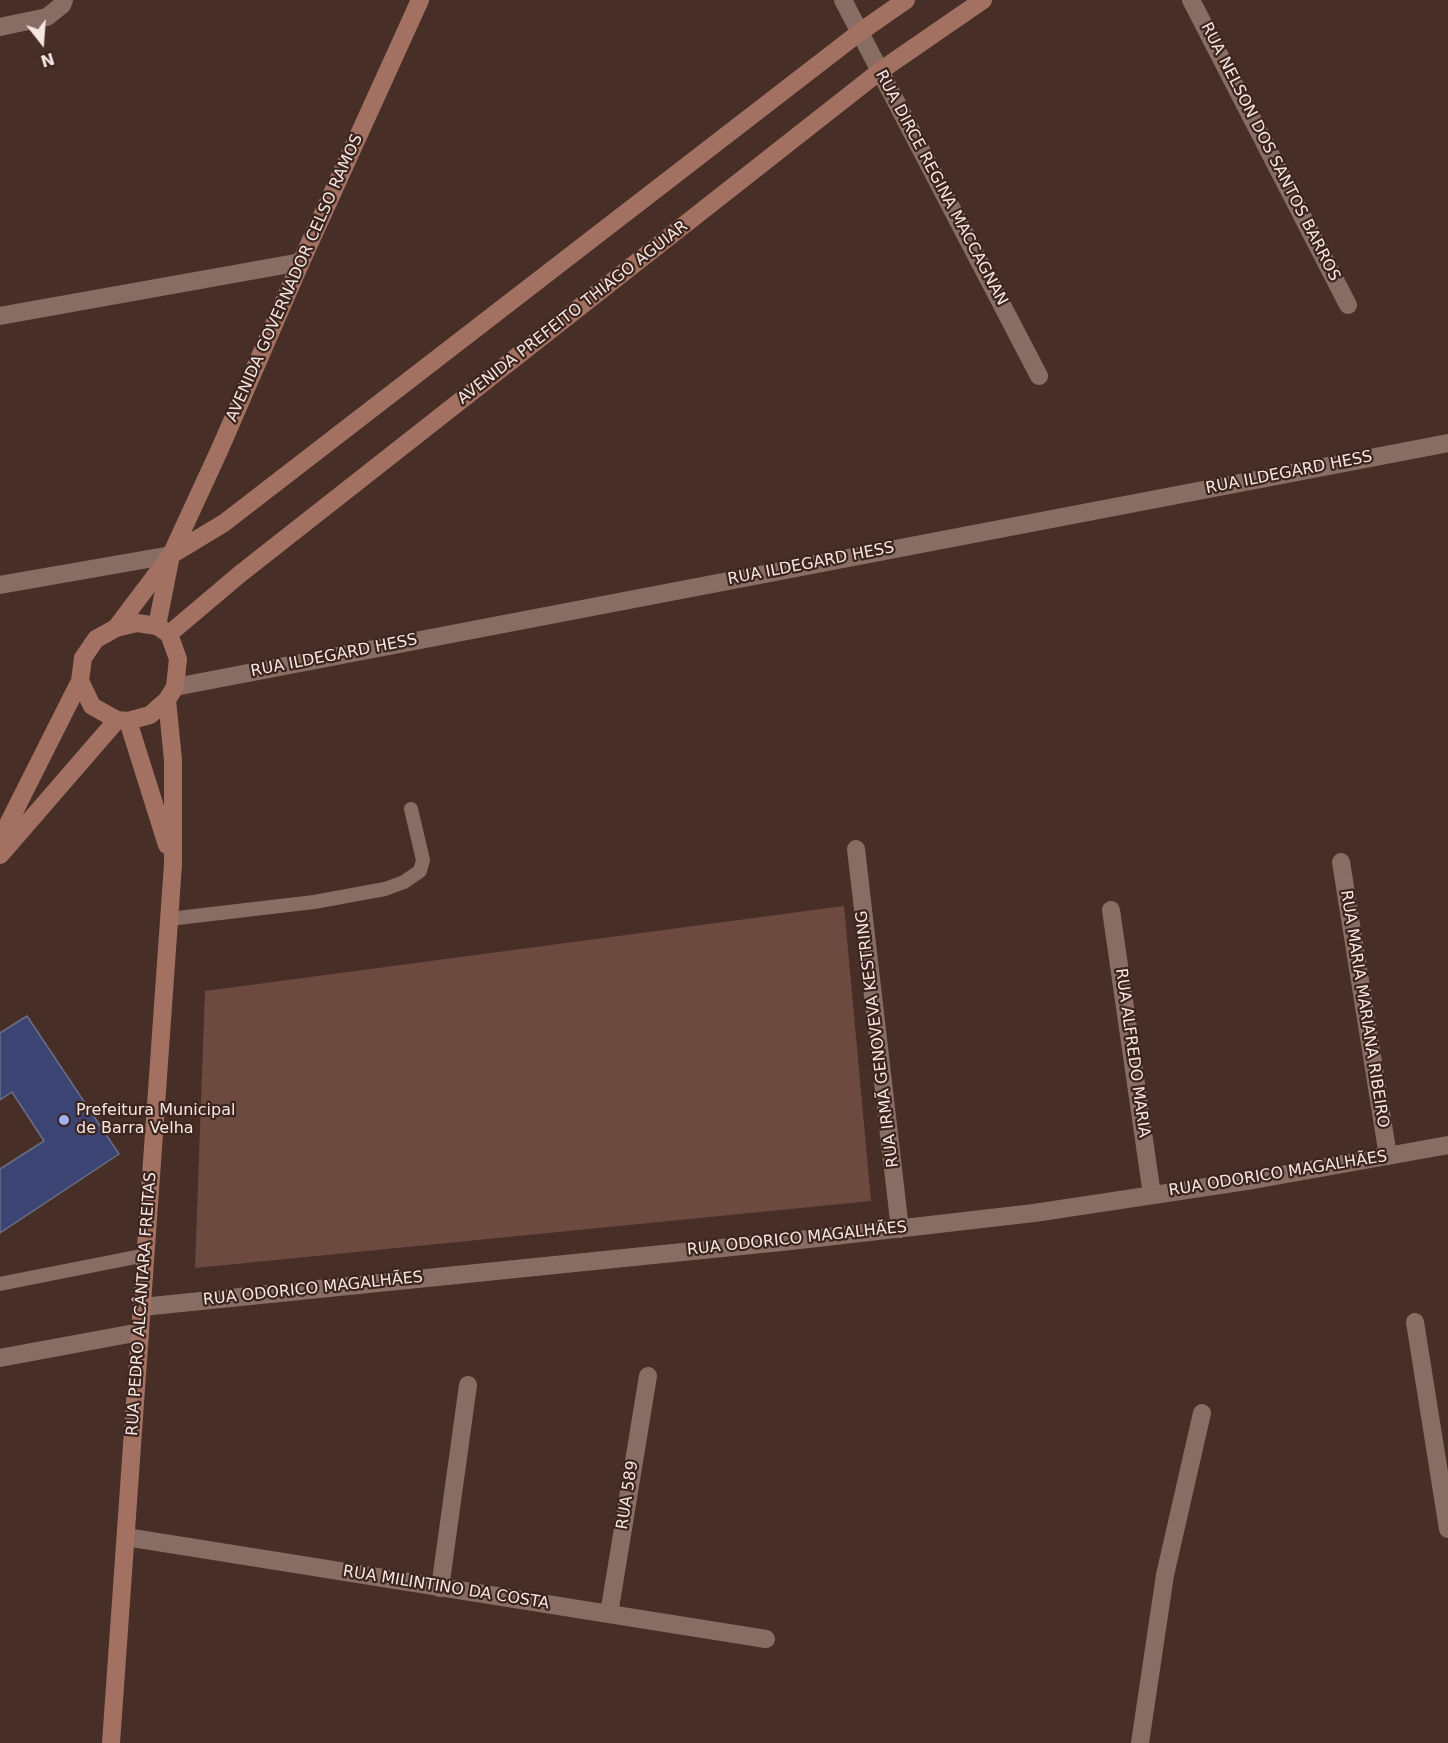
<!DOCTYPE html>
<meta charset="utf-8">
<style>
body{margin:0}
#map{position:relative;width:1448px;height:1743px;overflow:hidden;background:#472f28;font-family:"DejaVu Sans",sans-serif}
canvas{display:block}
.north{position:absolute;left:12px;top:12px;width:60px;height:60px;-webkit-text-stroke:4px #3c251e;paint-order:stroke;rotate:163deg;font-size:16px;font-weight:700;line-height:24px;text-align:center;color:#f6e6e1}
.north::after{content:'';display:block;margin:auto;width:21px;height:27px;background:#f6e6e1;clip-path:polygon(50% 0,100% 100%,50% 72%,0 100%)}
</style>
<div id="map">
<canvas width="1448" height="1743"></canvas>
<div class="north">N</div>
</div>
<script>
const c = document.querySelector('canvas').getContext('2d');
c.lineJoin = 'round';
function paint(path, color) {
  c.fillStyle = color;
  c.fill(path, 'evenodd');
}
function toPath(rows) {
  const path = new Path2D();
  for (const r of rows) {
    path.moveTo(r[0], r[1]);
    for (let i = 2; i < r.length; i += 2) path.lineTo(r[i], r[i + 1]);
  }
  return path;
}
function strokePath(path, color, width, dash) {
  c.strokeStyle = color;
  c.lineWidth = width;
  c.lineCap = dash ? 'butt' : 'round';
  c.setLineDash(dash || []);
  c.stroke(path);
}
function write(font, color, halo, rows, align = 'center') {
  c.font = font + ' "DejaVu Sans",sans-serif';
  c.lineWidth = 4.5;
  c.setLineDash([]);
  c.textBaseline = 'middle';
  c.strokeStyle = halo;
  c.fillStyle = color;
  for (const [text, x, y, turn = 0] of rows) {
    c.save();
    c.translate(x, y);
    c.rotate((+turn || 0) * Math.PI / 180);
    c.textAlign = isNaN(turn) ? turn : align;
    if (halo) c.strokeText(text, 0, 0);
    c.fillText(text, 0, 0);
    c.restore();
  }
}
paint(toPath([
 [844,906,871,1201,195,1268,205,991]
]), '#6d4a40');
const building = toPath([
 [27,1016,119,1154,0,1233,0,1169,44,1141,12,1092,0,1100,0,1033,27,1016]
]);
paint(building, '#3b4473');
strokePath(building, '#696f87', 1.5);
strokePath(toPath([
 [169,919,314,902,385,889,404,882,420,871,423,860,411,809],
 [0,1284,146,1255]
]), '#886d64', 14);
strokePath(toPath([
 [843,0,1039,376],
 [1191,0,1348,305],
 [0,27,47,17,62,5,64,0],
 [0,316,301,262],
 [0,585,171,555],
 [175,687,1448,443],
 [856,849,900,1229],
 [1341,862,1388,1156],
 [1111,910,1152,1195],
 [142,1307,791,1241,1034,1213,1253,1180,1448,1145],
 [1415,1322,1448,1529],
 [0,1358,140,1332],
 [126,1537,766,1639],
 [440,1588,468,1385],
 [609,1614,648,1376],
 [1140,1743,1165,1575,1202,1413]
]), '#886d64', 18);
strokePath(toPath([
 [171,555,224,523,860,32,906,0],
 [137,623,157,626,169,634,178,659,175,687,167,700,150,715,128,721,117,720,92,706,80,681,83,658,96,639,116,628,137,623],
 [157,626,170,560],
 [116,628,171,555,219,451,301,262,420,0],
 [169,634,240,574,880,71,983,0],
 [128,721,167,845],
 [0,840,80,681],
 [0,855,117,720],
 [111,1743,173,864,173,760,167,700]
]), '#a27162', 18);
for (const [x, y, r, color] of [
 [64,1120,6,"#a1b3fd"]
]) {
  const dot = new Path2D();
  dot.arc(x, y, r, 0, 2 * Math.PI);
  c.fillStyle = color;
  c.fill(dot);
  strokePath(dot, '#3c251e', 2);
}
write('16px', '#f6e6e1', '#3c251e', [
 ["RUA NELSON DOS SANTOS BARROS",1270,152,63],
 ["RUA DIRCE REGINA MACCAGNAN",941,188,62],
 ["AVENIDA GOVERNADOR CELSO RAMOS",295,278,-66],
 ["AVENIDA PREFEITO THIAGO AGUIAR",573,313,-38],
 ["RUA ILDEGARD HESS",1289,473,-11],
 ["RUA ILDEGARD HESS",811,564,-11],
 ["RUA ILDEGARD HESS",334,656,-11],
 ["RUA MARIA MARIANA RIBEIRO",1364,1009,81],
 ["RUA IRMÃ GENOVEVA KESTRING",878,1039,-97],
 ["RUA ALFREDO MARIA",1132,1053,82],
 ["RUA ODORICO MAGALHÃES",1278,1174,-9],
 ["RUA ODORICO MAGALHÃES",797,1239,-6],
 ["RUA ODORICO MAGALHÃES",313,1289,-6],
 ["RUA PEDRO ALCÂNTARA FREITAS",142,1304,-86],
 ["RUA 589",628,1495,-81],
 ["RUA MILINTINO DA COSTA",446,1588,9]
]);
write('16px', '#f6e6e1', '#3c251e', [
 ["Prefeitura Municipal",76,1111],
 ["de Barra Velha",76,1129]
], 'left');
</script>
